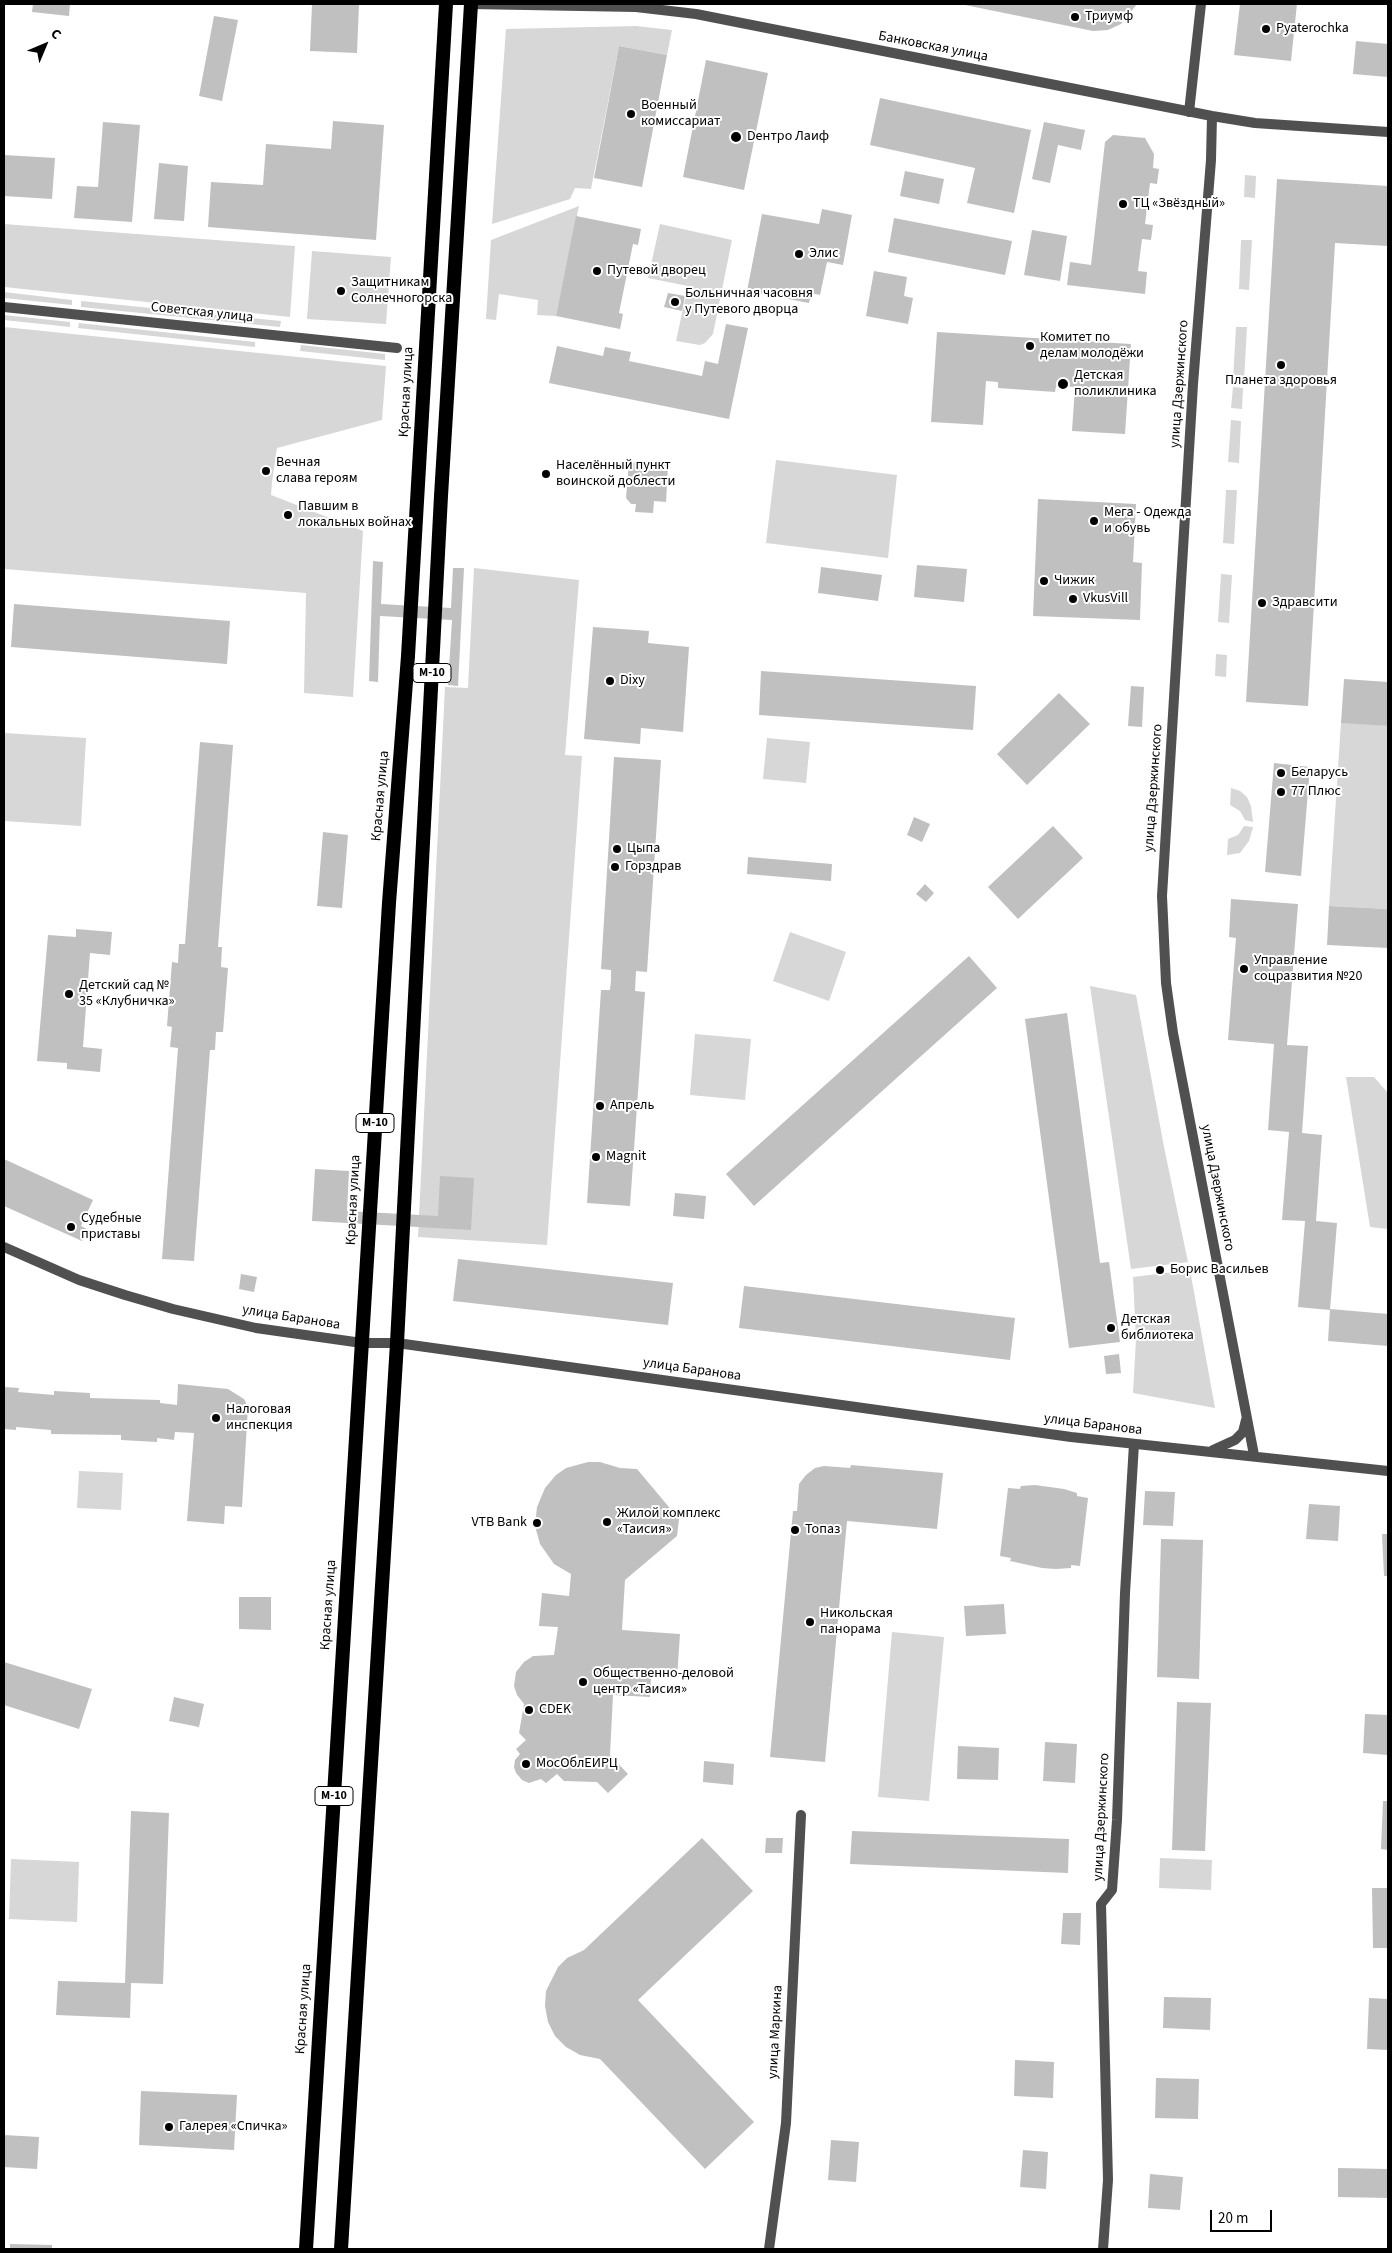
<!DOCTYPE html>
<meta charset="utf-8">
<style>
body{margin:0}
#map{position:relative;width:1392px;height:2253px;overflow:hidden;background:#fff;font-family:"Source Sans 3",sans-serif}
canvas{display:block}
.frame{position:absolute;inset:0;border:5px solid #000;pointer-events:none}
.north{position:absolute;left:20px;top:20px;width:50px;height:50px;-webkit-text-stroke:4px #fff;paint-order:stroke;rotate:45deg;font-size:14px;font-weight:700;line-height:20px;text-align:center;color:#000}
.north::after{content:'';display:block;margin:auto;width:18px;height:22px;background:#000;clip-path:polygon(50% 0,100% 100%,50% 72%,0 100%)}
.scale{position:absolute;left:1210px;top:2210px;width:62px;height:22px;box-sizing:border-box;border:2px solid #000;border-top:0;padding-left:6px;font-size:15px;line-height:18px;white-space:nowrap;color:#000;-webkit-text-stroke:4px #fff;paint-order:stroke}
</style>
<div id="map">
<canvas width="1392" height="2253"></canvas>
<div class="frame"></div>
<div class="north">С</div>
<div class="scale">20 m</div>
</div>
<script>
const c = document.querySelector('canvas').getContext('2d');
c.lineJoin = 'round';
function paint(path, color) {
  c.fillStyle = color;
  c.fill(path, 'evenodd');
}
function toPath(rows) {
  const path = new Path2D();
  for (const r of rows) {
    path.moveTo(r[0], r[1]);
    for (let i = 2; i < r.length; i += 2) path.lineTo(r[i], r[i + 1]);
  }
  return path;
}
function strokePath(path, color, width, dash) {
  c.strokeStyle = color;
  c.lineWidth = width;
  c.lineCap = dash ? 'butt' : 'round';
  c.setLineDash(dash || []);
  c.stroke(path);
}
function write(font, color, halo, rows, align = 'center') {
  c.font = font + ' "Source Sans 3",sans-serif';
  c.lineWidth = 4;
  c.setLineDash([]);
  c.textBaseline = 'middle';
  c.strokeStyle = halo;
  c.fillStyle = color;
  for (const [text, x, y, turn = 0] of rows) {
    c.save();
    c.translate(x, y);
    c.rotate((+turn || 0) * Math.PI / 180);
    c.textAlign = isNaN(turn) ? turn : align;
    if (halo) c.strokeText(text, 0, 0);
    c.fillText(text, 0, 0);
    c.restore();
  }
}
paint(toPath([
 [636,26,672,30,667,55,619,46,591,189,575,188,570,199,492,224,506,29],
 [1245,175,1256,176,1255,198,1244,197],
 [579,206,556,316,537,315,538,300,499,294,496,320,486,319,491,240],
 [4,224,295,246,290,317,4,287],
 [660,224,732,240,713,334,705,343,700,345,676,341,688,286,648,278],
 [1241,240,1252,240,1249,290,1239,289],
 [312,251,391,257,386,324,307,319],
 [4,292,72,300,72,305,4,298],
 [81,301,281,321,280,327,81,307],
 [4,315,70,322,70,327,4,320],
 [79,323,255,342,255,347,78,328],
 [4,327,386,366,382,420,277,448,272,482,271,495,363,531,353,697,304,693,306,593,4,569],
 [1236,327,1247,327,1244,380,1233,380],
 [301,345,385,354,385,360,300,351],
 [1233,387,1243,388,1242,409,1231,408],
 [1231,420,1241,421,1239,463,1228,462],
 [776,460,897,475,888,558,766,543],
 [1226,490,1237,490,1234,544,1223,543],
 [474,568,579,580,565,755,582,756,547,1245,418,1237,445,687,468,688],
 [1221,574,1232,575,1229,623,1218,622],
 [1216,654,1227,655,1226,677,1215,676],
 [1341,722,1388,726,1388,909,1329,906],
 [4,733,86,738,81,826,4,821],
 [767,738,810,742,806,783,763,779],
 [1231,788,1240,791,1247,797,1251,806,1253,822,1245,820,1240,811,1230,805],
 [1244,826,1253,827,1249,841,1240,853,1227,855,1228,839,1238,835],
 [790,932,846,952,829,1001,773,981],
 [1090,986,1136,995,1164,1147,1188,1262,1131,1269],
 [695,1034,751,1039,745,1100,690,1095],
 [1346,1077,1374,1077,1388,1093,1388,1229,1370,1227],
 [1190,1270,1215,1408,1133,1393,1136,1339,1133,1277],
 [79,1471,123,1473,121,1510,77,1508],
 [892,1632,944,1637,929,1801,878,1797],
 [1160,1858,1212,1860,1211,1890,1159,1888],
 [11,1859,79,1862,77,1922,9,1919]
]), '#d7d7d7');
paint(toPath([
 [33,4,70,4,69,16,32,12],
 [312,4,359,4,357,53,310,51],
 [960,4,1137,4,1121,24,1108,30,1093,31],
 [1240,4,1297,4,1291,61,1234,55],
 [214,16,238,20,222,101,199,96],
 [1356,41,1388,44,1388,77,1353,74],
 [619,46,667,55,642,187,594,178],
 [706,60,768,73,744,190,683,177],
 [880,98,1031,130,1014,213,967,203,975,168,870,145],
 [333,121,384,125,376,240,208,227,211,182,263,185,266,144,331,149],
 [103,122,140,125,132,222,74,218,77,186,98,187],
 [1044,122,1085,130,1081,150,1058,145,1050,183,1032,179],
 [1113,135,1145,138,1154,154,1153,168,1159,169,1157,184,1150,183,1145,224,1153,225,1151,240,1142,239,1138,271,1147,272,1145,294,1067,285,1070,262,1091,265,1105,142],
 [4,155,55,158,52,199,4,196],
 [159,163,188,166,184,221,154,219],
 [905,171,944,179,939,204,900,196],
 [1277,179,1388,186,1388,246,1335,243,1308,706,1246,702],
 [822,209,852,215,843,265,827,262,820,295,811,293,809,303,747,291,762,214,819,224],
 [576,216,641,229,638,245,633,244,619,313,623,314,620,329,556,316],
 [894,218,1012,241,1005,275,888,252],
 [1032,230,1067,236,1060,281,1024,275],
 [874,271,907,277,904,296,913,298,908,324,866,316],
 [668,293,685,296,682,311,664,307],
 [726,324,748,328,729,419,549,383,557,346,603,356,605,347,631,352,629,361,702,376,705,361,718,364],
 [937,332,1131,344,1125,434,1072,431,1075,387,1056,386,1055,392,998,388,998,382,986,381,983,425,931,422],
 [629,462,668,465,666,502,654,501,653,513,635,512,636,504,631,504,626,498],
 [1038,499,1136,504,1133,562,1142,563,1140,620,1033,616],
 [373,561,383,562,381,604,451,608,453,568,464,568,458,686,448,685,452,620,380,616,378,682,369,681],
 [917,565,967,569,964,602,914,597],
 [821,567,882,575,878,601,818,593],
 [14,604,230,621,227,664,11,647],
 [593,627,649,631,648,643,689,647,683,732,641,728,640,744,584,739],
 [761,671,976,686,973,730,759,715],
 [1344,679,1388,682,1388,726,1341,723],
 [1131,686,1144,687,1142,727,1128,726],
 [1059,693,1090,724,1027,785,997,754],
 [200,742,233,745,218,947,222,947,221,967,228,968,223,1032,216,1032,215,1050,210,1050,194,1261,162,1259,178,1048,170,1047,172,1027,167,1026,172,962,178,963,179,944,185,944],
 [614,757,661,760,647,972,636,971,635,991,645,992,630,1206,587,1203,601,990,610,990,611,980,611,970,601,969],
 [1274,763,1310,767,1301,876,1265,872],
 [914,817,930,824,922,842,907,835],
 [1053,826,1083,858,1018,919,988,887],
 [323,832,348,835,342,908,317,906],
 [748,857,832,864,831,881,747,874],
 [925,884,934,893,926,902,916,894],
 [1231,899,1298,904,1287,1045,1308,1046,1302,1133,1322,1135,1316,1221,1337,1223,1330,1310,1298,1307,1305,1221,1282,1220,1289,1132,1268,1130,1274,1044,1228,1040,1236,938,1229,937],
 [1329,906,1388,909,1388,948,1327,945],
 [76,929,112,932,110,955,90,953,83,1047,102,1049,100,1072,67,1069,67,1063,37,1061,48,935,76,937],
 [969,956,997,988,754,1206,726,1174],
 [1067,1013,1100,1263,1109,1262,1120,1342,1069,1348,1025,1019],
 [4,1159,93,1200,81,1226,87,1229,82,1241,4,1206],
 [315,1169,349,1171,347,1211,438,1216,440,1176,474,1178,471,1230,312,1221],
 [675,1193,706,1196,704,1219,673,1216],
 [458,1259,673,1283,668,1325,453,1301],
 [241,1274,257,1277,254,1292,239,1289],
 [744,1286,1015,1318,1010,1360,739,1328],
 [1330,1309,1388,1314,1388,1346,1328,1341],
 [1119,1354,1121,1373,1106,1374,1104,1356],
 [178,1384,228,1389,244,1399,248,1407,242,1507,225,1506,224,1524,187,1521,194,1433,175,1432,174,1440,157,1438,157,1442,121,1440,121,1435,51,1434,51,1430,16,1427,16,1430,4,1429,4,1387,19,1388,18,1392,54,1395,54,1391,90,1393,90,1398,160,1400,160,1403,177,1405],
 [588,1462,600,1462,620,1468,637,1469,679,1519,677,1536,625,1580,622,1630,680,1634,677,1678,651,1678,650,1697,613,1695,610,1755,628,1774,608,1793,597,1782,564,1781,557,1774,546,1783,541,1779,529,1783,522,1780,516,1773,514,1767,515,1760,520,1754,516,1749,526,1740,519,1733,524,1704,517,1695,514,1686,516,1672,524,1662,533,1656,554,1655,558,1627,539,1626,542,1593,569,1596,571,1574,554,1564,540,1544,535,1526,537,1507,545,1488,556,1475,566,1468],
 [851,1465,943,1473,937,1529,847,1521,825,1762,770,1757,793,1511,797,1511,799,1484,806,1475,815,1468,824,1466,850,1468],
 [1035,1485,1064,1489,1077,1493,1077,1496,1088,1498,1080,1566,1071,1565,1071,1568,1056,1569,1042,1568,1010,1561,1011,1558,1000,1556,1008,1488,1020,1489,1021,1486],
 [1145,1491,1175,1492,1173,1526,1143,1525],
 [1309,1504,1340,1506,1338,1541,1306,1539],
 [1382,1534,1388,1534,1388,1576,1384,1576],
 [1161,1539,1203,1540,1199,1679,1157,1677],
 [239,1597,271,1597,271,1630,239,1629],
 [1004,1604,1006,1634,966,1636,964,1606],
 [4,1662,92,1689,79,1729,4,1705],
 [174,1697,204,1704,199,1727,169,1721],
 [1177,1702,1211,1703,1205,1851,1172,1850],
 [1365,1714,1388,1715,1388,1755,1363,1753],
 [1045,1742,1077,1744,1075,1783,1043,1781],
 [958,1746,999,1748,998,1780,957,1779],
 [704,1761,734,1764,733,1785,703,1782],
 [1383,1801,1388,1801,1388,1850,1381,1849],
 [131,1811,169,1813,163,1984,131,1983,130,2018,56,2015,58,1981,125,1983],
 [852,1831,1069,1839,1068,1873,850,1864],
 [702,1838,753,1891,638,2000,754,2122,705,2169,600,2059,580,2055,566,2047,555,2036,548,2022,545,2006,546,1991,558,1967,567,1958,584,1950],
 [766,1838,783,1838,782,1853,765,1853],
 [1372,1888,1388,1888,1388,1948,1373,1948],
 [1063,1913,1081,1913,1080,1945,1061,1944],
 [1164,1997,1211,1998,1210,2030,1163,2028],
 [1369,1998,1388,1999,1388,2050,1367,2049],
 [1015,2060,1054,2062,1053,2098,1014,2096],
 [1156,2078,1199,2079,1198,2119,1155,2118],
 [141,2091,237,2095,234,2150,139,2145],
 [4,2135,39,2137,37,2169,4,2167],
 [831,2140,859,2142,856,2182,828,2180],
 [1023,2150,1048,2152,1046,2189,1020,2187],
 [1338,2168,1388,2169,1388,2198,1338,2197],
 [1150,2174,1183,2177,1180,2210,1148,2208],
 [10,2244,52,2245,52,2249,10,2249]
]), '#c0c0c0');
strokePath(toPath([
 [1189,112,1201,4],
 [4,307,397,348],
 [769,2249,786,2123,801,1815],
 [1103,2249,1108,2180,1101,1904,1112,1890,1117,1820,1125,1593,1134,1444]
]), '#505050', 10);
strokePath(toPath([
 [471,4,636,7,696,14,1212,116,1255,123,1388,132],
 [1212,116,1211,160,1193,384,1162,896,1166,983,1173,1033,1254,1455],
 [4,1247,79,1280,125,1295,173,1309,256,1328,362,1343,397,1343,1071,1437,1388,1471],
 [1213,1450,1235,1440,1243,1432,1246,1420]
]), '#505050', 10);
strokePath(toPath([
 [306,2249,389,903,408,656,446,4],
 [341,2249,397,1343,441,496,471,4]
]), '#000', 14);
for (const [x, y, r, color] of [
 [1075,17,5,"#000"],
 [1266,29,5,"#000"],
 [631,114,5,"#000"],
 [736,137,6,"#000"],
 [1123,204,5,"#000"],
 [799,254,5,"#000"],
 [597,271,5,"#000"],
 [341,291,5,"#000"],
 [675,302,5,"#000"],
 [1030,346,5,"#000"],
 [1281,365,5,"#000"],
 [1063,384,6,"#000"],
 [266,471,5,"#000"],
 [546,474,5,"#000"],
 [288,515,5,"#000"],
 [1094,521,5,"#000"],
 [1044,581,5,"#000"],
 [1073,599,5,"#000"],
 [1262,603,5,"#000"],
 [610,681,5,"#000"],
 [1281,773,5,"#000"],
 [1281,792,5,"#000"],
 [617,849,5,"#000"],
 [615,867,5,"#000"],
 [1244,969,5,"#000"],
 [69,994,5,"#000"],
 [600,1106,5,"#000"],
 [596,1157,5,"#000"],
 [71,1227,5,"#000"],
 [1160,1270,5,"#000"],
 [1111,1328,5,"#000"],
 [216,1418,5,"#000"],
 [607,1522,5,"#000"],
 [537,1523,5,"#000"],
 [795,1530,5,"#000"],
 [810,1622,5,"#000"],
 [583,1682,5,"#000"],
 [529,1710,5,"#000"],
 [526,1764,5,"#000"],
 [169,2127,5,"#000"]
]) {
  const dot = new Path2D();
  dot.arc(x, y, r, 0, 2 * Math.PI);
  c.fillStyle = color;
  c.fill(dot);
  strokePath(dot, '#fff', 2);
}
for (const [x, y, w] of [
 [432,673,38],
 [375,1123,38],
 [334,1796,38]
]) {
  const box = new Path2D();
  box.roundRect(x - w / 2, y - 9.5, w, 19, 4);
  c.fillStyle = '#fff';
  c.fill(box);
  strokePath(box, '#000', 1);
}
write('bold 12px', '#000', null, [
 ["М-10",432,673],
 ["М-10",375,1123],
 ["М-10",334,1796]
]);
write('14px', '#000', '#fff', [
 ["Триумф",1085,17],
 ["Pyaterochka",1276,29],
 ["Военный",641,106],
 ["комиссариат",641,122],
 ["Dентро Лаиф",747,137],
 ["ТЦ «Звёздный»",1133,204],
 ["Элис",809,254],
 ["Путевой дворец",607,271],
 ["Защитникам",351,283],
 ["Солнечногорска",351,299],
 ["Больничная часовня",685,294],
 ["у Путевого дворца",685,310],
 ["Комитет по",1040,338],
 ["делам молодёжи",1040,354],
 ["Детская",1074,376],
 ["поликлиника",1074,392],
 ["Планета здоровья",1281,381,"center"],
 ["Вечная",276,463],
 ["слава героям",276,479],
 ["Населённый пункт",556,466],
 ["воинской доблести",556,482],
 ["Павшим в",298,507],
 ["локальных войнах",298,523],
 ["Мега - Одежда",1104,513],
 ["и обувь",1104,529],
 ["Чижик",1054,581],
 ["VkusVill",1083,599],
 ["Здравсити",1272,603],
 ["Dixy",620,681],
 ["Беларусь",1291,773],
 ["77 Плюс",1291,792],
 ["Цыпа",627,849],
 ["Горздрав",625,867],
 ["Управление",1254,961],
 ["соцразвития №20",1254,977],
 ["Детский сад №",79,986],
 ["35 «Клубничка»",79,1002],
 ["Апрель",610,1106],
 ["Magnit",606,1157],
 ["Судебные",81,1219],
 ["приставы",81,1235],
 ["Борис Васильев",1170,1270],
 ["Детская",1121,1320],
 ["библиотека",1121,1336],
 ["Налоговая",226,1410],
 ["инспекция",226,1426],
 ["Жилой комплекс",617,1514],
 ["«Таисия»",617,1530],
 ["VTB Bank",527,1523,"right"],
 ["Топаз",805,1530],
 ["Никольская",820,1614],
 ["панорама",820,1630],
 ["Общественно-деловой",593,1674],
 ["центр «Таисия»",593,1690],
 ["CDEK",539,1710],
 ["МосОблЕИРЦ",536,1764],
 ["Галерея «Спичка»",179,2127]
], 'left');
write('14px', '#000', '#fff', [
 ["Банковская улица",933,47,11],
 ["Советская улица",202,313,6],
 ["улица Дзержинского",1180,384,-86],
 ["Красная улица",407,392,-87],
 ["улица Дзержинского",1154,788,-86],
 ["Красная улица",381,796,-85],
 ["улица Дзержинского",1217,1188,79],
 ["Красная улица",354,1200,-87],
 ["улица Баранова",291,1318,9],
 ["улица Баранова",692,1370,8],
 ["улица Баранова",1093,1425,7],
 ["Красная улица",329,1605,-86],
 ["улица Дзержинского",1102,1817,-87],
 ["Красная улица",304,2009,-86],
 ["улица Маркина",776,2032,-87]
]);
</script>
